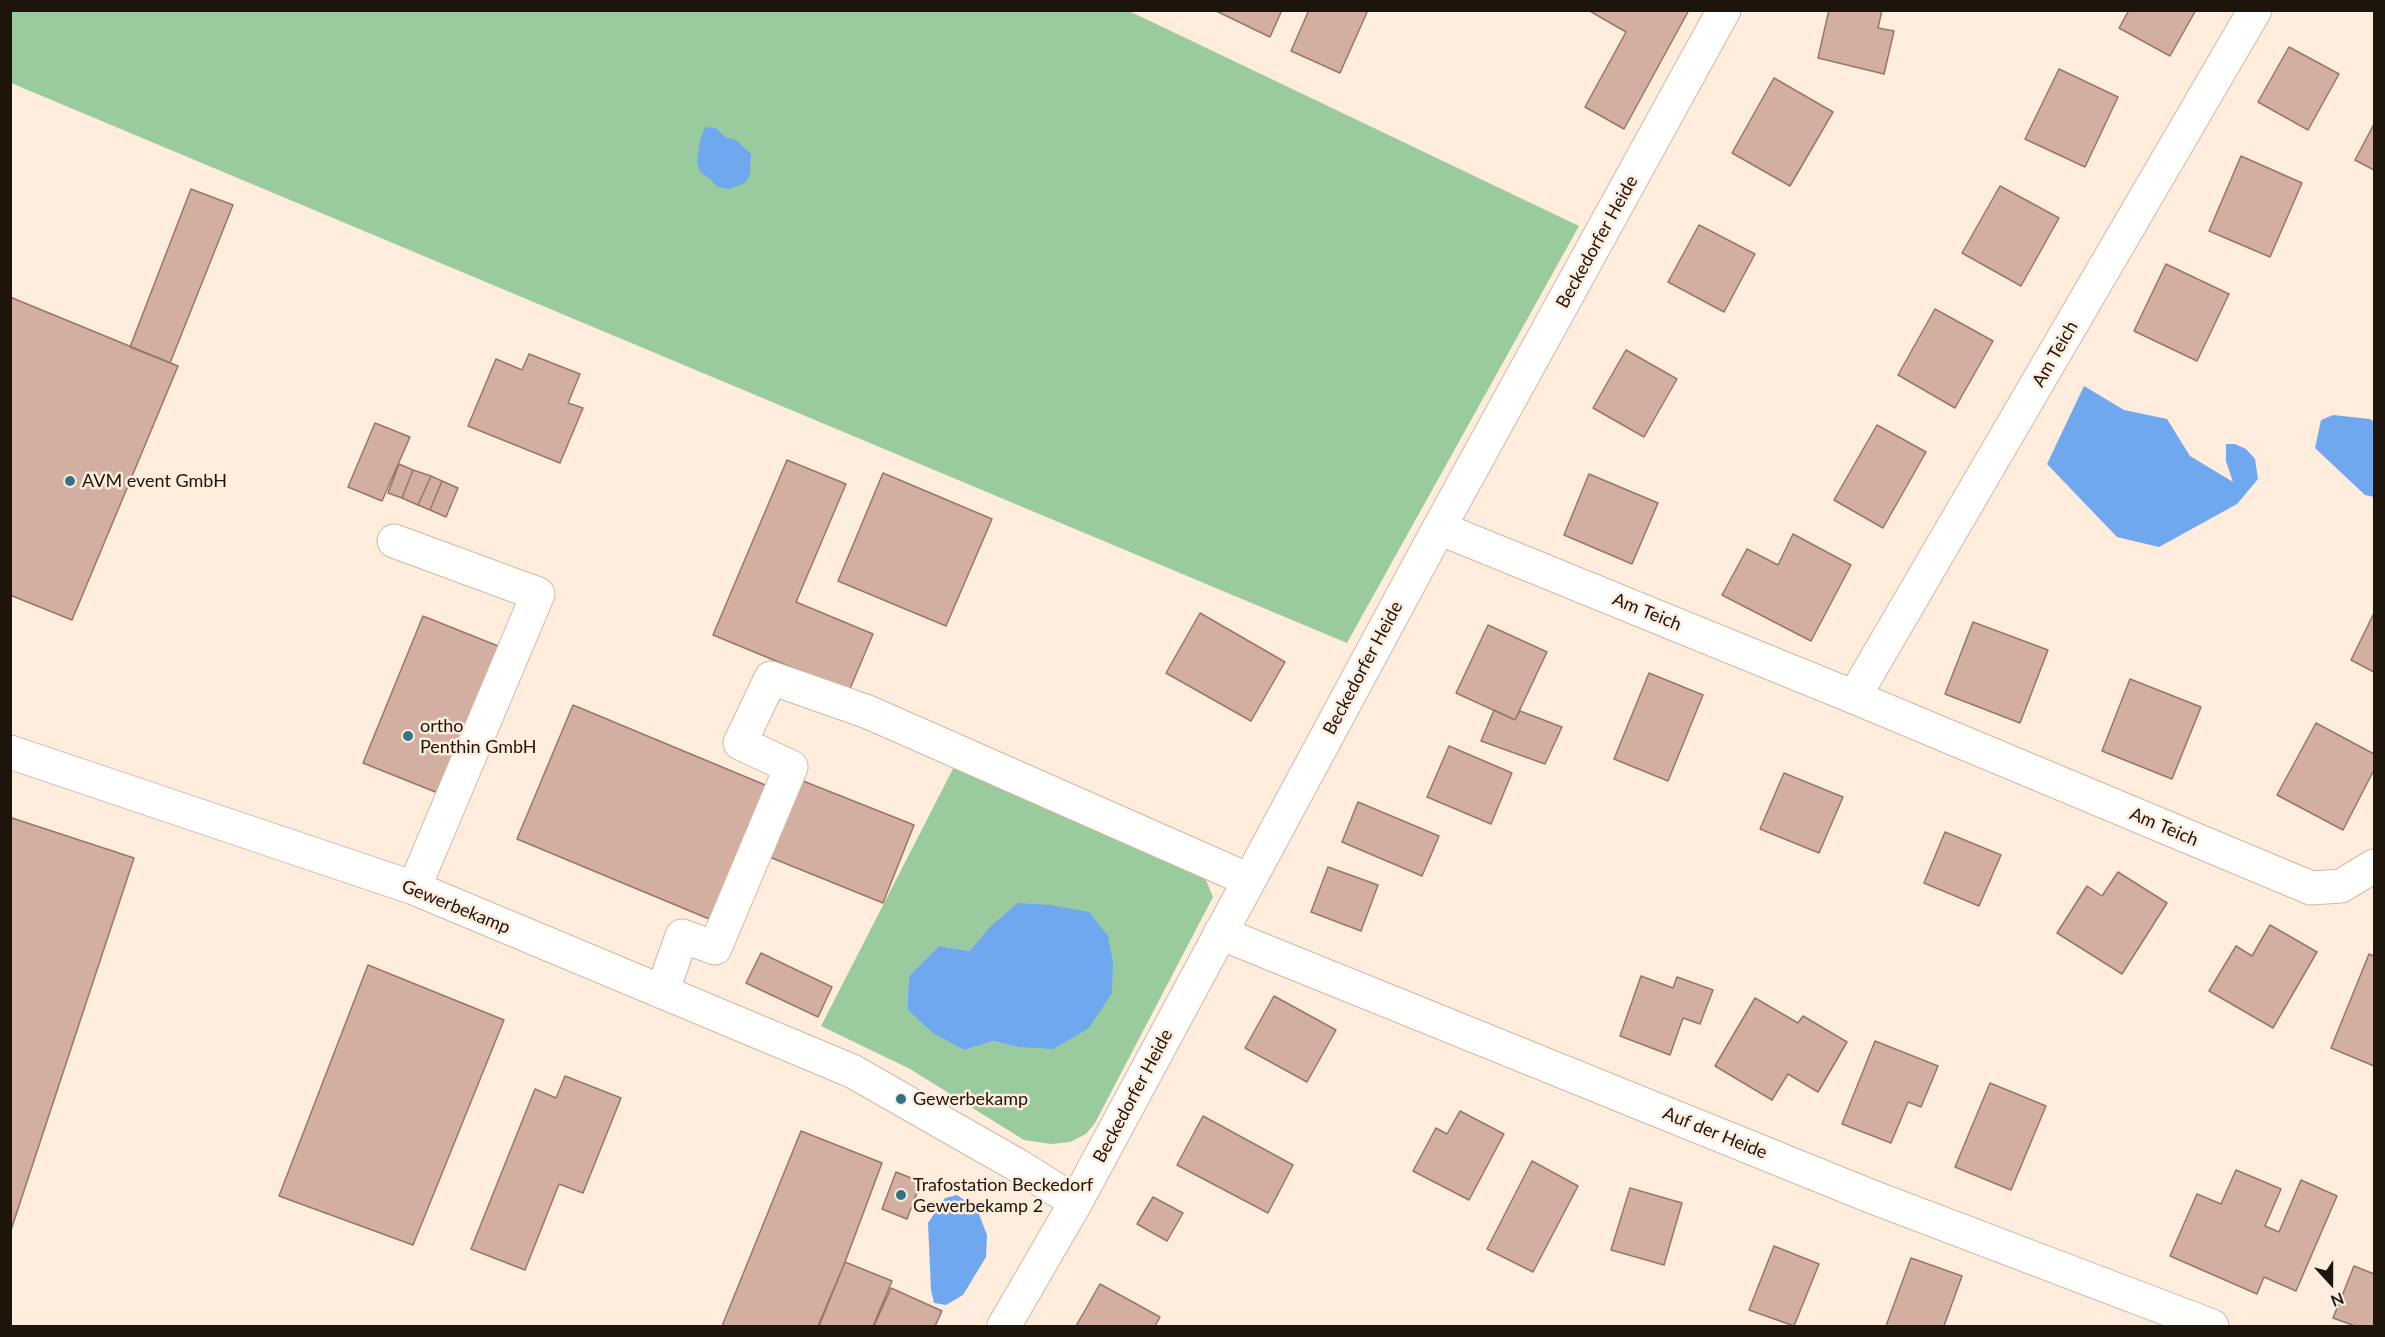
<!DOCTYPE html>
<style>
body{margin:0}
#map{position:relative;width:2385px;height:1337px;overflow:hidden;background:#feecdd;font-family:Lato,sans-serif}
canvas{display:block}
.frame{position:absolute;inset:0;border:12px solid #1d140b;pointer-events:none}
.north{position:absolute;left:2301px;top:1253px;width:60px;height:60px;-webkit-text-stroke:4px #feecdd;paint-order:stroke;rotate:159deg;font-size:16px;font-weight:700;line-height:24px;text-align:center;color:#1d140b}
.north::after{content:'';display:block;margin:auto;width:21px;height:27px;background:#1d140b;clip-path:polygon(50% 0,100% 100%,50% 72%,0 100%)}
</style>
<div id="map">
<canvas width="2385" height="1337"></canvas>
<div class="frame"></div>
<div class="north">N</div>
</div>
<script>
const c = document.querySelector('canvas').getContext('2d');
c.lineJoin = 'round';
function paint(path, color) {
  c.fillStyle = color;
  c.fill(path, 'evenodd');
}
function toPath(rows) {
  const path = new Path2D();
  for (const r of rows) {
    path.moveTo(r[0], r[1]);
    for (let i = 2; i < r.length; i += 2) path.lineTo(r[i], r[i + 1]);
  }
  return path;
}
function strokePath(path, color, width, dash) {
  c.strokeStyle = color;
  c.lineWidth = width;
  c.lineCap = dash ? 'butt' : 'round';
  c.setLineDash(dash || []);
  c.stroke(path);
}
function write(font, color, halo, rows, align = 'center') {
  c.font = font + ' Lato,sans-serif';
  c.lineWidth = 5;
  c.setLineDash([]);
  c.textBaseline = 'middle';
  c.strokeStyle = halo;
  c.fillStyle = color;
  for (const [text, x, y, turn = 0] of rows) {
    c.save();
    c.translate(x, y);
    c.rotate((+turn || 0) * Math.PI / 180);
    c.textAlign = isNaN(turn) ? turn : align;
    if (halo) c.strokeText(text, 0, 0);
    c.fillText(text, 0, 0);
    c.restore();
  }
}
paint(toPath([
 [11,11,1129,11,1579,226,1347,643,11,83],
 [956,763,1203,873,1213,897,1095,1123,1086,1134,1070,1142,1052,1144,1024,1140,910,1069,821,1026],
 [939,946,970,951,1018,1047,993,1041,963,1050,907,1009,909,976]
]), '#9acb9e');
paint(toPath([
 [705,127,716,128,725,137,736,140,751,154,750,175,745,183,728,189,717,187,711,180,700,172,697,162,700,141],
 [2084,386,2124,410,2167,419,2190,456,2233,482,2226,461,2226,444,2235,444,2246,449,2255,459,2258,479,2237,504,2159,547,2117,537,2047,464],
 [2333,415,2370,419,2374,422,2374,497,2365,495,2315,448,2321,420],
 [1018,903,1050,905,1089,912,1108,936,1113,963,1112,993,1089,1028,1053,1049,1018,1047,993,1041,964,1050,933,1033,907,1009,909,976,939,946,970,951,991,926],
 [957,1195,977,1209,987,1235,986,1257,963,1295,946,1305,934,1303,931,1290,928,1223,945,1198]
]), '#70a8f0');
const building = toPath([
 [1214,10,1282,10,1270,37,1214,10],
 [1309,10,1368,10,1340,73,1291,51,1309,10],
 [1588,10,1689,10,1624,129,1585,107,1626,32,1588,10],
 [1829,10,1882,10,1878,28,1894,31,1884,74,1818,58,1829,10],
 [2129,10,2196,10,2170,56,2119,28,2129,10],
 [2289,47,2339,74,2308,130,2258,102,2289,47],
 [2059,69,2118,97,2085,167,2025,139,2059,69],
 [1774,78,1833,112,1790,186,1732,153,1774,78],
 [2374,124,2374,170,2355,160,2374,124],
 [2241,156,2302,183,2270,257,2209,231,2241,156],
 [2000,186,2059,218,2021,286,1962,253,2000,186],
 [191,189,233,205,170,363,130,347,191,189],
 [1699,225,1755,254,1724,312,1668,282,1699,225],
 [2166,264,2229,294,2197,361,2134,331,2166,264],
 [10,297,178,366,72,620,10,595,10,297],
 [1935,309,1993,341,1955,408,1898,375,1935,309],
 [1626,350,1677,379,1644,437,1593,408,1626,350],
 [529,354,580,374,568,403,583,408,560,463,468,426,496,359,522,370,529,354],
 [375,423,410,437,382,501,348,487,375,423],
 [1877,425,1926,452,1883,528,1834,500,1877,425],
 [787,460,846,484,796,602,873,634,849,691,713,635,787,460],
 [399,464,413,470,402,498,388,493,399,464],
 [413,470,431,476,418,505,402,498,413,470],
 [883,473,992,519,946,626,838,581,883,473],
 [1589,474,1658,503,1632,564,1564,535,1589,474],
 [431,476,442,481,430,510,418,505,431,476],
 [442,481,458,488,446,517,430,510,442,481],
 [1793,534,1851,565,1811,641,1722,595,1747,549,1778,565,1793,534],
 [1200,613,1285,662,1251,721,1166,673,1200,613],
 [2374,613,2374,672,2351,660,2374,613],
 [423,616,508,650,448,797,363,763,423,616],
 [1973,622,2048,650,2020,723,1945,694,1973,622],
 [1488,625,1547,652,1515,720,1456,693,1488,625],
 [1649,673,1703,695,1668,781,1614,759,1649,673],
 [2130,679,2201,707,2172,779,2102,751,2130,679],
 [573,705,770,787,714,921,517,839,573,705],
 [1494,710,1515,720,1520,711,1562,727,1545,764,1481,741,1494,710],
 [2316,723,2374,754,2374,770,2343,830,2277,795,2316,723],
 [1449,746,1512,773,1491,824,1427,797,1449,746],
 [1784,773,1843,797,1819,853,1760,829,1784,773],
 [798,779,914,825,883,903,767,856,798,779],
 [1358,802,1439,836,1422,876,1342,842,1358,802],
 [12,818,134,858,10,1233,10,824,12,818],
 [1945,832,2001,855,1979,906,1924,883,1945,832],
 [1328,867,1378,885,1361,931,1311,912,1328,867],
 [2118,872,2167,903,2122,974,2057,933,2087,886,2102,896,2118,872],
 [2270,925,2317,952,2273,1028,2209,991,2236,946,2252,956,2270,925],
 [761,953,832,987,818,1017,746,983,761,953],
 [2369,954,2374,956,2374,1066,2331,1048,2369,954],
 [368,965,504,1020,413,1245,279,1196,368,965],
 [1641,976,1673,988,1677,977,1713,990,1700,1024,1683,1018,1670,1055,1620,1036,1641,976],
 [1274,996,1336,1030,1307,1082,1245,1048,1274,996],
 [1755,998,1798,1023,1803,1016,1847,1042,1818,1092,1788,1074,1772,1100,1715,1066,1755,998],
 [1875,1041,1938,1066,1921,1107,1908,1102,1891,1143,1842,1124,1875,1041],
 [565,1076,621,1098,583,1193,559,1184,525,1270,471,1249,535,1089,556,1098,565,1076],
 [1990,1083,2046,1106,2011,1190,1955,1167,1990,1083],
 [1460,1111,1504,1134,1469,1200,1413,1171,1436,1128,1447,1134,1460,1111],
 [1203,1116,1293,1165,1268,1213,1177,1165,1203,1116],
 [801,1131,882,1163,845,1262,818,1326,722,1326,801,1131],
 [1532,1161,1578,1186,1533,1272,1487,1249,1532,1161],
 [2236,1170,2281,1189,2265,1226,2279,1232,2301,1180,2337,1196,2296,1291,2264,1277,2257,1294,2170,1256,2197,1194,2221,1204,2236,1170],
 [896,1172,921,1182,907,1219,882,1209,896,1172],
 [1630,1188,1682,1203,1664,1265,1611,1250,1630,1188],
 [1153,1197,1183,1213,1167,1241,1137,1224,1153,1197],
 [1774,1246,1819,1264,1794,1326,1749,1310,1774,1246],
 [1911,1258,1962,1276,1944,1326,1886,1326,1911,1258],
 [845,1262,892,1281,873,1326,819,1326,845,1262],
 [2354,1266,2374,1274,2374,1326,2355,1326,2333,1318,2354,1266],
 [1100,1284,1160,1317,1155,1326,1076,1326,1100,1284],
 [891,1288,942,1311,935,1326,874,1326,891,1288]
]);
paint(building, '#d3afa2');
strokePath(building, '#97766a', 1.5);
const minor = toPath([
 [1439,528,1854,697,2311,888,2341,886,2374,866],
 [394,541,538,594,414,888],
 [1854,697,2255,10],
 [10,752,414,888,852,1071,1017,1165,1076,1202],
 [1220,933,1870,1196,2212,1326],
 [662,992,682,936,715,948,791,767,740,743,771,678,868,712,1249,880],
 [1004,1326,1076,1202,1439,528,1724,10]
]);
strokePath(minor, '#d4b8a0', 35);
strokePath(minor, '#fff', 33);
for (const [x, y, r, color] of [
 [70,481,6,"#327486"],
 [408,736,6,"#327486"],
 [901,1099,6,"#327486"],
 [901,1195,6,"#327486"]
]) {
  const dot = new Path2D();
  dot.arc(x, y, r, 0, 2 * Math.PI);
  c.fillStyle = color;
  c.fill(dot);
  strokePath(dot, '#feecdd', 2);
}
write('18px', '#1d140b', '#feecdd', [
 ["Beckedorfer Heide",1597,242,-61],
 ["Am Teich",2055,354,-60],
 ["Am Teich",1647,612,22],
 ["Beckedorfer Heide",1363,668,-62],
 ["Am Teich",2164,827,23],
 ["Gewerbekamp",456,907,22],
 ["Beckedorfer Heide",1133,1096,-62],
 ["Auf der Heide",1715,1133,22]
]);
write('18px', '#1d140b', '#feecdd', [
 ["AVM event GmbH",82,481],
 ["ortho",420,726],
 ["Penthin GmbH",420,747],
 ["Gewerbekamp",913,1099],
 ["Trafostation Beckedorf",913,1185],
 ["Gewerbekamp 2",913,1206]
], 'left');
</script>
